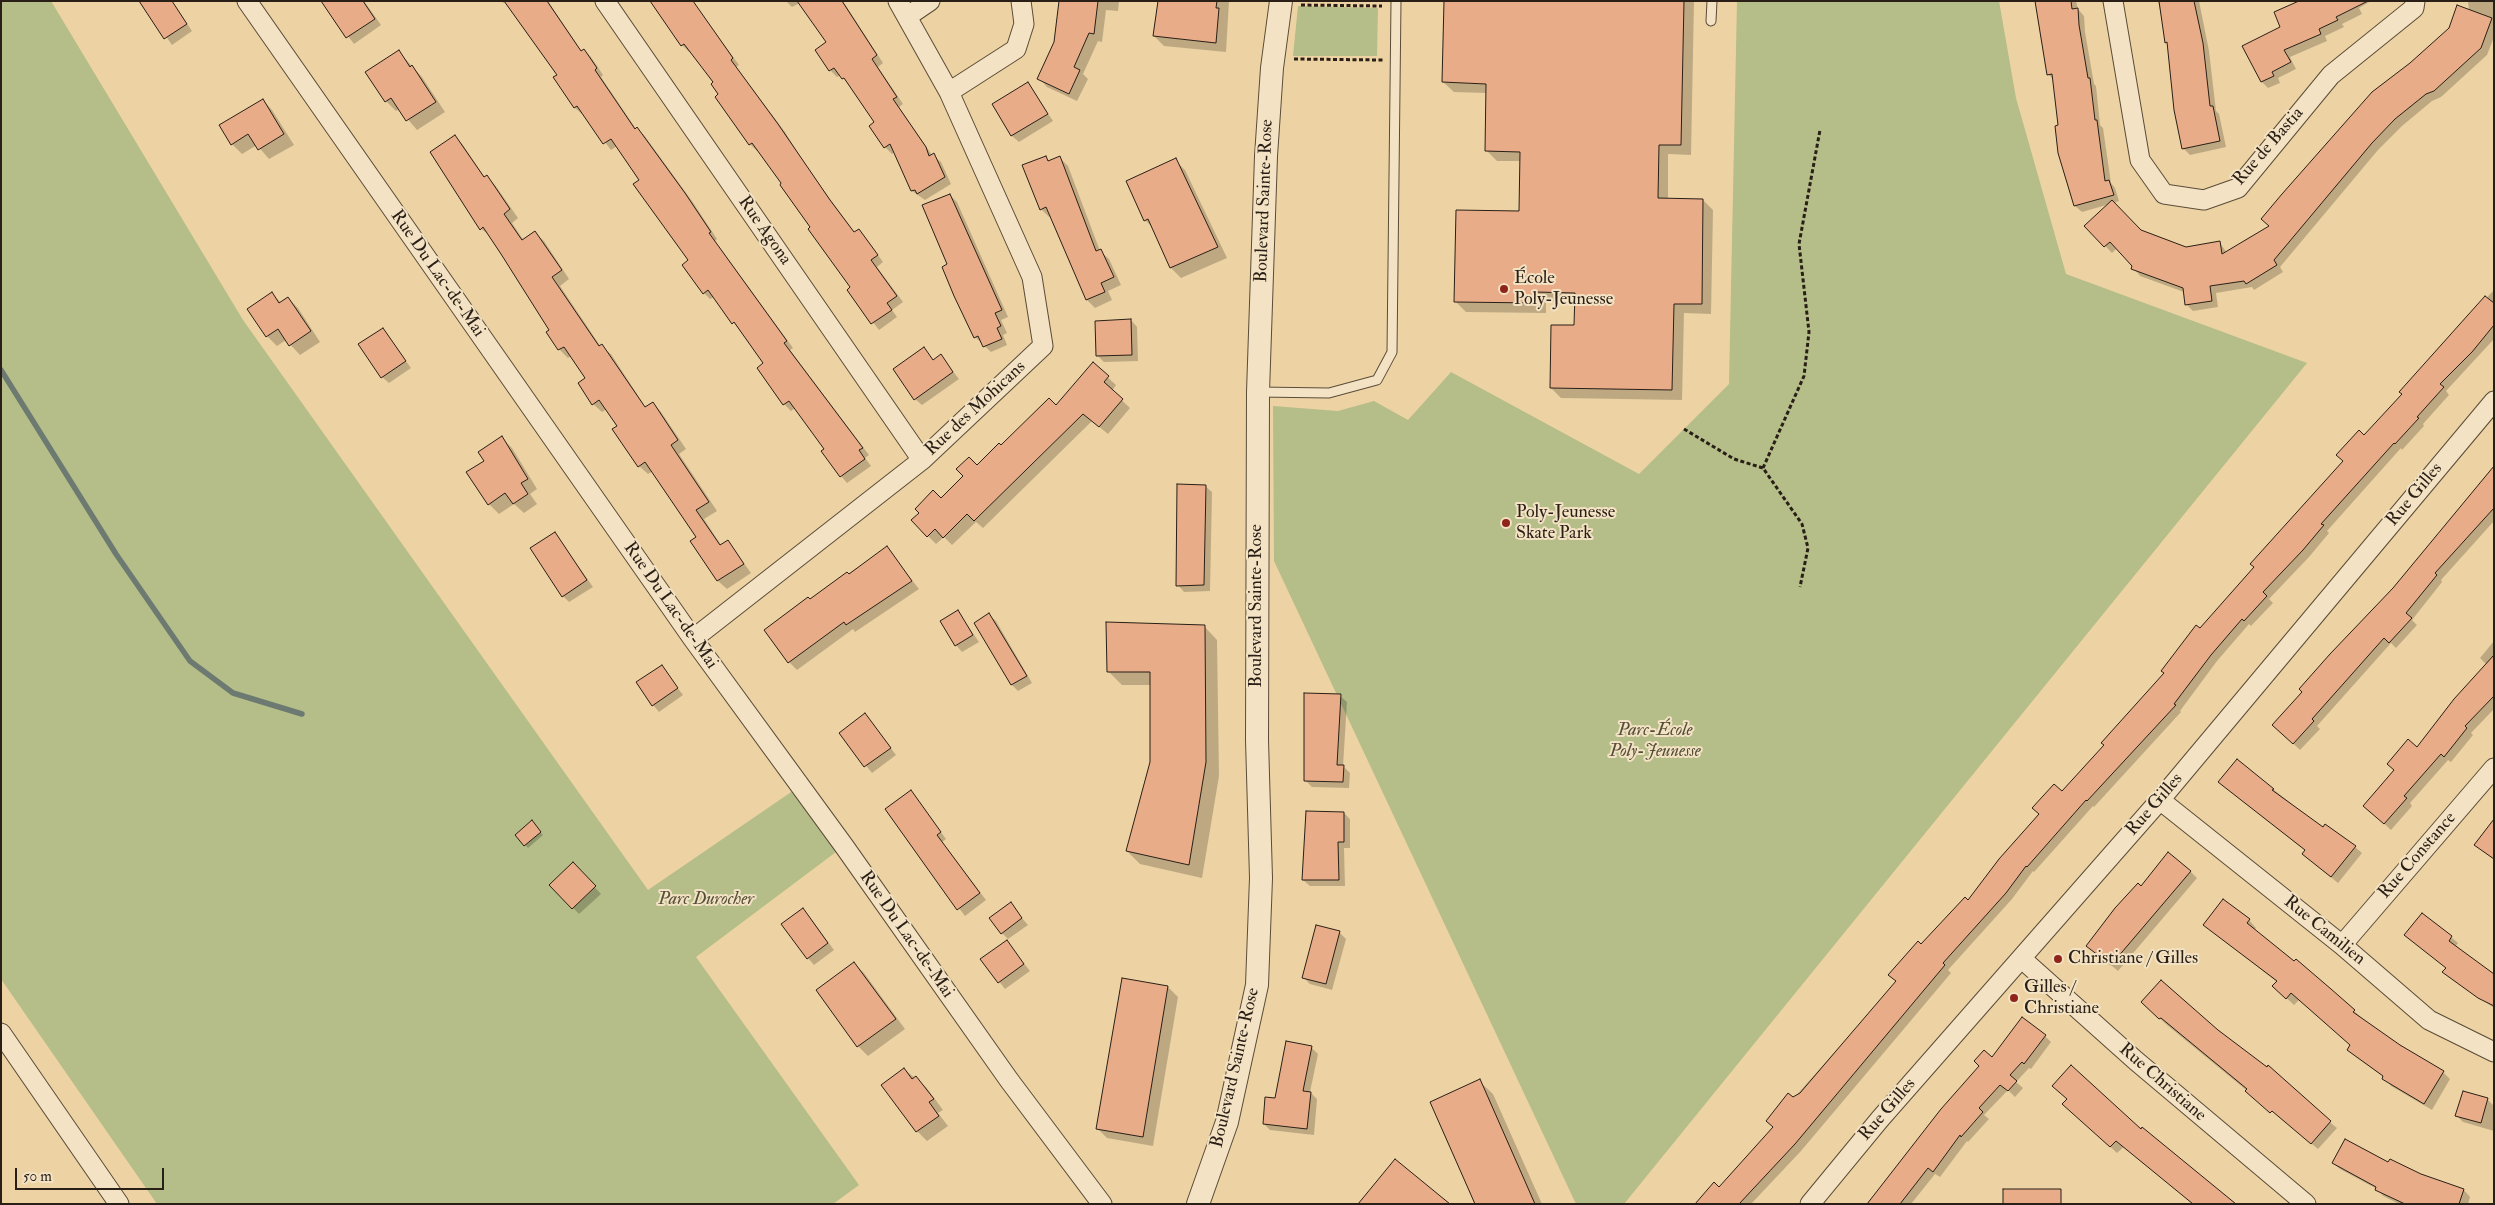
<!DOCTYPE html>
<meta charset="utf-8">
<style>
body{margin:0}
#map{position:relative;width:2495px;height:1205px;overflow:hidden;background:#edd3a3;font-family:"IM FELL Double Pica",serif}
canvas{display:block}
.frame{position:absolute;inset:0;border:2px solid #291f16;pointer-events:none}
.scale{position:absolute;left:15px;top:1168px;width:149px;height:22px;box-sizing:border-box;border:2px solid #291f16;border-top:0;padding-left:6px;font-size:15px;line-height:18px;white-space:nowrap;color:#291f16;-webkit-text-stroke:4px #f3e2c3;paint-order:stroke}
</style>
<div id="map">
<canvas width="2495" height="1205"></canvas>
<div class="frame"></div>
<div class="scale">50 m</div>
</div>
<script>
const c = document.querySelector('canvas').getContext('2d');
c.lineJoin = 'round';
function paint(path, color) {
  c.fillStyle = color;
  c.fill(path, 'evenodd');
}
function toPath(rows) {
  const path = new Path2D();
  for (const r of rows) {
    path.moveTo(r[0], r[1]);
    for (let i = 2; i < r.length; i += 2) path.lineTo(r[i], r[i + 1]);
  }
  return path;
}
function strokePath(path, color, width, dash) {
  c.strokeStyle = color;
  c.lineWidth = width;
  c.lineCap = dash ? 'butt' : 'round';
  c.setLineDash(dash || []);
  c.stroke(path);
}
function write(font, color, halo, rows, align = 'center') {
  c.font = font + ' "IM FELL Double Pica",serif';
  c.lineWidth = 4;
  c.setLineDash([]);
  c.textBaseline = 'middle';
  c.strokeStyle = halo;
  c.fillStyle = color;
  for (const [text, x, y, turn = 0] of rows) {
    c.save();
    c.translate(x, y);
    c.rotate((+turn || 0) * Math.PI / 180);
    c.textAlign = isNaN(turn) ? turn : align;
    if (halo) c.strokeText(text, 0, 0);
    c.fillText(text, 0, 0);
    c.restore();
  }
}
paint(toPath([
 [1,1,51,1,243,320,648,890,800,786,844,846,696,957,859,1185,833,1204,157,1204,1,979],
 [1737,1,1999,1,2016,98,2066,274,2307,363,1624,1204,1576,1204,1274,561,1273,406,1338,411,1374,401,1408,420,1451,372,1639,474,1729,384],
 [1298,6,1378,8,1377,56,1293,56]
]), '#b5bd88');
paint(toPath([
 [141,1,172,1,192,31,172,45],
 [322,1,364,1,381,25,354,44],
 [501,1,548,1,582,52,584,50,591,57,603,75,601,77,636,129,644,135,692,201,717,239,715,241,793,348,790,350,869,455,865,458,871,466,847,483,841,476,825,449,795,408,791,411,784,404,765,363,714,297,710,299,704,293,690,261,617,146,611,150,583,113,582,114,575,108,555,78,559,75,506,2,503,3],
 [692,1,739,65,736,67,785,132,808,169,855,233,859,231,865,237,883,262,877,267,903,302,892,310,897,317,879,330,848,290,852,287,783,184,758,149,757,151,750,144,715,83,690,50,689,52,682,45],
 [786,1,843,1,883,63,878,67,903,104,899,107,932,155,941,162,951,184,925,200,912,191,895,152,892,154,885,147,870,126,876,122,850,86,841,75,837,77,830,70,828,42,800,3,792,7],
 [1061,1,1119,1,1118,11,1106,10,1102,42,1098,41,1083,74,1088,79,1077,101,1047,87,1039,78,1056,43],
 [1158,1,1229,1,1226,52,1164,46,1154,36],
 [1445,1,1694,1,1691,155,1668,154,1668,199,1703,200,1713,210,1711,314,1684,313,1682,400,1561,398,1551,388,1575,326,1576,302,1546,302,1546,313,1466,312,1455,301,1520,212,1521,161,1497,161,1486,150,1487,93,1454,92,1443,82],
 [2037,1,2076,1,2078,9,2084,16,2085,32,2094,84,2096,86,2100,125,2103,128,2111,183,2115,188,2119,201,2114,203,2141,232,2185,248,2220,243,2227,253,2270,227,2262,219,2349,118,2373,93,2411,64,2469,11,2468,1,2494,1,2494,37,2487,55,2441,97,2432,101,2402,126,2378,150,2280,267,2283,272,2254,290,2252,287,2216,293,2218,307,2193,311,2186,304,2184,292,2140,276,2117,248,2112,253,2086,226,2110,204,2082,212,2075,206,2059,126,2054,80,2048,74],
 [2158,1,2199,1,2209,51,2216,111,2219,114,2226,147,2190,155,2183,148,2169,45,2166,42],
 [2302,1,2371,1,2359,8,2362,14,2342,24,2344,27,2325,36,2327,41,2290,57,2296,69,2278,78,2280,83,2268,88,2262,82,2244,46,2282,27],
 [399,52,422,77,445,112,417,130,399,109,396,111,386,101],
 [1028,83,1053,121,1019,142,1012,136,993,104],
 [263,100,272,110,294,145,269,159,257,145,242,154,232,144],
 [455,136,463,145,485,178,487,177,495,185,518,218,512,223,524,241,535,233,544,241,569,279,560,286,601,347,611,354,646,408,653,403,661,412,686,449,679,454,717,511,704,519,721,545,728,541,751,573,727,589,718,581,692,542,698,538,653,471,648,474,639,466,607,409,602,412,593,404,587,379,571,356,568,358,559,349,548,332,551,330,491,236,481,229],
 [1045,157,1050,162,1060,158,1068,166,1100,251,1109,259,1121,285,1108,291,1112,300,1095,308,1087,300,1051,216,1049,217,1041,209],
 [1175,160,1185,170,1227,258,1181,278,1171,268,1154,229,1145,220],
 [950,195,957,202,1008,317,1001,320,1007,333,1003,335,1007,345,991,352,975,337,949,265],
 [2494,290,2494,339,2446,391,2449,395,2423,424,2424,426,2402,450,2401,448,2327,531,2329,533,2309,557,2269,599,2273,603,2251,626,2249,624,2217,661,2180,711,2181,712,2094,807,2093,806,2034,872,2033,871,2012,899,1948,970,1951,973,1801,1151,1751,1204,1697,1204,1719,1188,1774,1128,1793,1099,1897,982,1889,975,1969,902,2105,746,2200,630,2403,394,2437,350],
 [272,293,281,303,288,298,298,308,320,342,300,355,286,340,277,346,267,336],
 [1131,320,1137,327,1138,361,1104,362,1098,356],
 [383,330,411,368,389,383,382,377],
 [923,349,934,361,941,356,959,379,922,405,915,399],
 [1093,364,1116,385,1112,391,1130,408,1108,434,1092,421,983,528,976,522,952,545,944,537,936,544,912,520,941,500,1001,447,1057,407],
 [502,438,512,448,537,489,530,494,537,504,524,513,514,504,499,514,489,504,468,473,486,461],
 [2494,470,2494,521,2441,580,2442,582,2412,620,2417,625,2396,648,2391,643,2317,726,2320,729,2300,750,2280,731,2394,588],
 [1205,486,1212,492,1210,591,1184,592,1178,585],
 [555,533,593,587,569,602,563,596],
 [886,548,919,589,855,632,853,629,797,670,789,662,810,600],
 [958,612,979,642,962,652,956,645],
 [989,615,996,621,1032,683,1018,691,1012,685],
 [1204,626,1217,640,1219,776,1202,878,1140,864,1127,851,1151,763,1151,685,1122,685,1108,671],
 [2494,641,2494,709,2471,733,2473,735,2451,762,2448,760,2410,803,2412,806,2391,830,2371,812,2417,748,2487,665,2480,658],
 [662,667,683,695,659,712,653,705],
 [1340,696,1347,702,1343,766,1350,773,1349,788,1312,787,1305,780],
 [871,722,896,755,872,773,840,733],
 [2226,788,2273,789,2323,829,2355,847,2362,853,2338,883,2310,860,2303,854,2306,851],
 [917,799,946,839,942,842,986,900,965,916,925,864],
 [1344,813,1350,819,1350,848,1344,848,1345,886,1310,886,1303,880],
 [534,825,543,835,528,848,516,835],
 [573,864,601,894,579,914,551,885],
 [2190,871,2197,878,2118,971,2088,946],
 [1010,904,1028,925,1008,939,1002,933],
 [809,916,834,950,814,965,808,958],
 [2249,920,2256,928,2254,930,2330,990,2362,1018,2399,1046,2443,1072,2450,1079,2432,1110,2391,1086,2384,1077,2356,1057,2349,1050,2351,1045,2299,1000,2294,1005,2281,993,2277,982,2205,925],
 [1339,932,1346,939,1332,990,1310,984,1304,978],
 [2406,935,2451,937,2458,943,2455,947,2494,974,2494,1008,2451,978,2444,972,2447,968],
 [1007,942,1030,971,1005,989,982,960],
 [854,963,864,973,905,1029,868,1056,858,1046],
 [1123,979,1168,987,1178,997,1153,1146,1107,1138,1097,1128],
 [2142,1002,2217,1031,2337,1128,2318,1149,2167,1025],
 [2045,1036,2051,1042,2031,1069,2029,1068,2016,1082,2023,1088,2015,1097,2008,1090,1984,1115,1989,1119,1968,1142,1967,1141,1940,1177,1935,1174,1911,1204,1867,1204,1992,1059],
 [1311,1047,1318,1054,1310,1092,1317,1099,1314,1135,1270,1130,1264,1124,1276,1099],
 [904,1069,926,1087,943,1110,938,1113,948,1126,927,1141,917,1131],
 [1479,1081,1493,1094,1542,1204,1477,1204],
 [2488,1100,2494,1106,2494,1131,2463,1122,2456,1115],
 [2070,1110,2141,1131,2117,1153],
 [2333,1163,2389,1163,2464,1190,2470,1197,2468,1204,2399,1204,2383,1196,2377,1189,2340,1169]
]), '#0003');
strokePath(toPath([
 [1,370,116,554,190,661,233,693,302,714]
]), '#6d7a71', 5.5);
const building = toPath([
 [139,1,172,1,187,24,164,39,139,1],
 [321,1,363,1,375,19,346,38,321,1],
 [504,1,547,1,581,51,584,49,597,68,595,70,635,129,637,127,685,193,711,232,709,233,787,341,784,343,863,448,859,450,865,459,840,477,821,451,824,449,789,401,783,405,757,368,763,363,734,322,732,324,708,290,703,294,682,265,688,260,633,184,639,180,611,139,603,144,577,106,574,108,553,77,557,75,504,1],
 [650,1,693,1,733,58,731,60,778,124,830,200,854,232,859,229,878,255,871,260,897,296,887,303,892,310,871,324,847,290,850,287,808,229,810,227,780,185,781,183,752,143,749,145,715,97,718,94,711,84,713,82,684,44,681,46,650,1],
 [797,1,842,1,877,55,872,59,897,97,893,99,926,147,929,156,934,153,945,177,917,194,915,190,911,191,890,144,884,148,869,126,874,122,844,78,842,79,834,68,829,71,815,50,826,42,797,1],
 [1059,1,1098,1,1094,34,1089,33,1074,67,1080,70,1069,94,1037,79,1054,42,1059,1],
 [1158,1,1217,1,1216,8,1219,8,1216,43,1153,36,1158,1],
 [1444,1,1684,1,1681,145,1659,145,1658,198,1703,199,1702,304,1674,304,1672,390,1550,388,1551,325,1574,325,1575,293,1536,292,1536,303,1454,302,1456,210,1519,211,1520,152,1485,151,1486,84,1442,82,1444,1],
 [2035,1,2071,1,2072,9,2078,8,2079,25,2088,78,2090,78,2095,120,2097,120,2105,181,2109,180,2114,195,2074,206,2058,153,2055,126,2058,125,2052,74,2047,75,2035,1],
 [2159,1,2194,1,2203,43,2210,106,2213,106,2220,141,2182,149,2174,110,2167,42,2165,43,2159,1],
 [2299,1,2368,1,2336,17,2338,20,2319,29,2321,34,2284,50,2291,62,2272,72,2274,76,2261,82,2242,46,2280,27,2274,12,2299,1],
 [2457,5,2492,18,2481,48,2434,91,2426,94,2395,119,2372,143,2274,260,2277,265,2246,284,2244,281,2210,286,2212,301,2185,305,2183,288,2131,269,2132,266,2110,242,2104,247,2084,226,2112,200,2141,230,2186,247,2220,241,2222,254,2269,226,2261,219,2282,194,2372,92,2410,63,2449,28,2457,5],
 [399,50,410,67,412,65,436,102,406,121,391,98,385,102,365,72,399,50],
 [1028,82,1048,114,1011,136,992,104,1028,82],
 [263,99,284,134,258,150,248,134,231,145,219,125,263,99],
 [455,135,484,177,487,175,510,209,504,214,522,240,535,231,562,270,552,277,599,346,602,344,645,407,653,402,678,440,671,445,709,502,696,510,720,545,728,540,744,564,717,581,690,541,696,537,645,462,638,467,612,429,617,426,599,400,592,405,578,383,585,378,564,347,558,350,546,332,549,330,501,254,483,227,480,230,430,152,455,135],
 [1046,156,1048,161,1060,156,1096,251,1101,249,1114,277,1101,283,1105,292,1086,300,1046,207,1040,210,1022,165,1046,156],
 [1176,158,1218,247,1170,268,1148,219,1144,221,1126,181,1176,158],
 [950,194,1002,310,995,313,1001,326,997,328,1002,339,983,347,978,336,974,338,954,296,942,267,947,264,922,205,950,194],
 [272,292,279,303,288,297,311,331,289,346,278,329,266,337,247,309,272,292],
 [2485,296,2494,303,2494,325,2472,352,2440,384,2444,387,2417,417,2419,418,2395,444,2394,443,2321,524,2324,525,2303,550,2263,592,2267,596,2244,621,2242,619,2211,655,2174,704,2176,705,2087,801,2086,800,2027,867,2026,866,2006,893,1943,963,1945,965,1795,1144,1739,1204,1695,1204,1714,1182,1719,1187,1773,1127,1766,1121,1788,1093,1793,1097,1800,1093,1896,981,1888,975,1918,941,1921,944,1965,897,1968,900,1999,859,2039,814,2032,808,2054,784,2062,791,2104,745,2101,743,2164,673,2161,671,2196,625,2200,628,2254,567,2250,564,2343,461,2336,455,2359,430,2364,435,2402,394,2399,392,2485,296],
 [1131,319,1132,355,1096,356,1095,321,1131,319],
 [383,328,406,361,381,378,358,344,383,328],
 [924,347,933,360,941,354,953,372,914,400,893,369,924,347],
 [1093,362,1109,376,1104,382,1123,399,1099,427,1083,414,974,521,967,514,943,538,935,529,927,537,911,520,919,513,915,509,933,490,941,498,963,476,956,469,969,457,977,465,999,443,1001,445,1049,398,1056,405,1093,362],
 [502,436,528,479,521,483,528,494,513,504,505,493,488,505,466,472,484,461,478,452,502,436],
 [2494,466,2494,508,2435,573,2437,575,2406,613,2412,618,2389,643,2384,638,2312,719,2314,721,2293,744,2272,725,2302,692,2299,689,2330,654,2393,588,2494,466],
 [1177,484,1206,485,1204,585,1176,586,1177,484],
 [555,532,587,580,562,597,530,548,555,532],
 [887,546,912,581,846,625,844,622,788,663,764,630,808,597,810,599,847,572,849,574,887,546],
 [958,610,973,635,955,646,940,621,958,610],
 [989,613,1027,676,1011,685,974,623,989,613],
 [1106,622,1205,625,1206,762,1189,865,1126,851,1150,762,1150,672,1107,672,1106,622],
 [2494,655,2494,696,2465,726,2467,728,2444,757,2441,754,2404,796,2407,798,2384,824,2363,806,2394,770,2387,764,2408,739,2417,747,2454,699,2494,655],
 [662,665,678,688,652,706,636,682,662,665],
 [1304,693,1341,694,1337,765,1344,765,1343,782,1304,781,1304,693],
 [865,713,891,748,864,767,839,733,865,713],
 [2237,759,2274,789,2272,790,2323,827,2325,824,2356,846,2331,877,2302,854,2305,850,2218,782,2237,759],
 [911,790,941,832,937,835,980,893,957,910,885,809,911,790],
 [1306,811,1344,812,1344,842,1338,842,1339,880,1302,880,1306,811],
 [2494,819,2494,859,2474,845,2494,819],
 [532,820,541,832,524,846,515,835,532,820],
 [2168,852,2191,871,2111,965,2086,946,2115,908,2138,883,2141,886,2168,852],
 [573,862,596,886,572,909,549,885,573,862],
 [2223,899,2250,919,2247,923,2294,961,2296,959,2331,989,2355,1010,2353,1012,2400,1045,2444,1071,2424,1104,2382,1079,2383,1076,2347,1050,2350,1045,2291,993,2286,999,2272,986,2277,981,2203,925,2223,899],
 [1011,902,1022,918,1001,934,989,918,1011,902],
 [803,908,828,943,807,959,781,924,803,908],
 [2422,913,2452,936,2449,941,2494,974,2494,1006,2478,998,2442,972,2446,968,2404,935,2422,913],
 [1316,925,1340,931,1326,984,1302,978,1316,925],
 [1007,940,1024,964,998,983,980,959,1007,940],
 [854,962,896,1019,857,1047,816,990,854,962],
 [1122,978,1168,986,1143,1137,1096,1129,1122,978],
 [2161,980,2218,1030,2267,1067,2268,1065,2331,1121,2311,1144,2272,1111,2270,1113,2245,1091,2247,1089,2161,1018,2159,1019,2141,1002,2161,980],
 [2022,1017,2046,1035,2024,1064,2022,1062,2010,1075,2017,1081,2008,1091,2000,1085,1979,1108,1983,1112,1961,1137,1960,1135,1933,1172,1928,1168,1900,1204,1867,1204,1941,1109,1979,1066,1974,1061,1984,1050,1992,1057,2022,1017],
 [1286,1041,1312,1046,1303,1091,1311,1092,1307,1129,1263,1124,1265,1097,1275,1098,1286,1041],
 [2071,1065,2141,1129,2142,1127,2236,1204,2193,1204,2116,1141,2110,1147,2062,1104,2067,1099,2052,1086,2071,1065],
 [904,1068,912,1079,916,1076,934,1099,929,1102,939,1116,916,1132,881,1085,904,1068],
 [1480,1079,1535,1204,1475,1204,1430,1102,1480,1079],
 [2463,1091,2488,1098,2481,1123,2455,1116,2463,1091],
 [2345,1139,2388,1162,2390,1159,2421,1174,2464,1189,2459,1204,2405,1204,2375,1190,2376,1187,2332,1163,2345,1139],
 [1395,1159,1450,1204,1358,1204,1395,1159],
 [2003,1189,2061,1189,2061,1204,2003,1204,2003,1189]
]);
paint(building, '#e8ac89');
strokePath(building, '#291f16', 1);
const service = toPath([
 [1711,21,1712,1],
 [1259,392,1329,393,1377,380,1392,352,1396,1]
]);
const minor = toPath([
 [247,1,693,639,844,846,1009,1080,1102,1204],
 [605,1,922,460],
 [2113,1,2140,160,2164,194,2204,200,2238,188,2331,75,2414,8,2415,1],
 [908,16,930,1],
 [949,92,1016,49,1024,24,1021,1],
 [693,639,922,460,1043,346,1032,277,949,92,898,1],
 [2160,800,2342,945,2429,1020,2494,1052],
 [2342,945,2494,768],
 [2022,959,2135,1060,2306,1204],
 [1,1033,119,1204],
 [1810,1204,1880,1119,2160,800,2494,401]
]);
const tertiary = toPath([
 [1198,1204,1227,1122,1257,985,1261,878,1257,740,1258,392,1266,156,1272,68,1281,1]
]);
strokePath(service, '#5a4c39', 11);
strokePath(minor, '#5a4c39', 21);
strokePath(tertiary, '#5a4c39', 24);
strokePath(toPath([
 [1301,5,1382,6],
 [1294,59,1383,60],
 [1684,429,1734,459,1763,468,1802,524,1808,548,1800,587],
 [1763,468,1804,376,1809,332,1799,244,1820,130]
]), '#291f16', 3, [4, 2.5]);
strokePath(service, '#f3e2c3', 9);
strokePath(minor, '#f3e2c3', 19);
strokePath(tertiary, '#f3e2c3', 22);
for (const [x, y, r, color] of [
 [1504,289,5,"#8f2418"],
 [1506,523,5,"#8f2418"],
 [2058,959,5,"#8f2418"],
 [2014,998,5,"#8f2418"]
]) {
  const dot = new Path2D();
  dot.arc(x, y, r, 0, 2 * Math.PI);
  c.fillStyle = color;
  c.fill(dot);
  strokePath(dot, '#f3e2c3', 2);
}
write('18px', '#291f16', '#f3e2c3', [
 ["Rue de Bastia",2269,147,-49],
 ["Boulevard Sainte-Rose",1265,201,-88],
 ["Rue Agona",764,231,55],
 ["Rue Du Lac-de-Mai",437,274,55],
 ["Rue des Mohicans",976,409,-43],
 ["Rue Gilles",2415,495,-50],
 ["Rue Du Lac-de-Mai",670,606,55],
 ["Boulevard Sainte-Rose",1257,606,-90],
 ["Rue Gilles",2155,805,-49],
 ["Rue Constance",2418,856,-49],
 ["Rue Camilien",2324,931,39],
 ["Rue Du Lac-de-Mai",906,935,55],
 ["Boulevard Sainte-Rose",1236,1068,-77],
 ["Rue Christiane",2162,1083,41],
 ["Rue Gilles",1888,1110,-49]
]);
write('18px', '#291f16', '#f3e2c3', [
 ["École",1514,279],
 ["Poly-Jeunesse",1514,300],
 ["Poly-Jeunesse",1516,513],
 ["Skate Park",1516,534],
 ["Christiane / Gilles",2068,959],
 ["Gilles /",2024,988],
 ["Christiane",2024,1009]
], 'left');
write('italic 18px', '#534e38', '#f3e2c3', [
 ["Parc-École",1655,731],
 ["Poly-Jeunesse",1655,752],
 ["Parc Durocher",706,900]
]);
</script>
